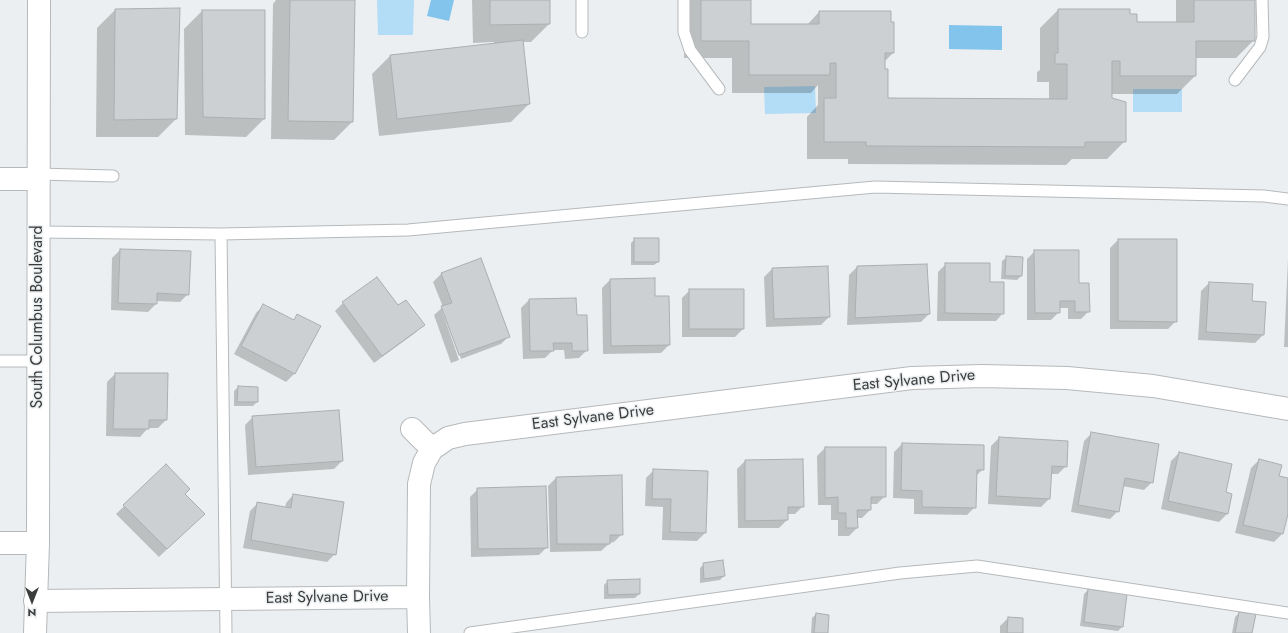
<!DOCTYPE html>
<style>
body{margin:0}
#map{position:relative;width:1288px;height:633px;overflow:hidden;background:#eceff1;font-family:Jost,sans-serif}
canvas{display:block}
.north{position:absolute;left:12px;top:581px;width:40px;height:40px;-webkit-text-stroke:3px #eceff1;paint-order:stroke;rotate:180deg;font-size:11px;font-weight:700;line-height:16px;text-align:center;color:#3b3d3d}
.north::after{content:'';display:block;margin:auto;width:14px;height:18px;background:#3b3d3d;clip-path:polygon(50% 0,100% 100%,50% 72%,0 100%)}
</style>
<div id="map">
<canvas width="1288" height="633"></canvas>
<div class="north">N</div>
</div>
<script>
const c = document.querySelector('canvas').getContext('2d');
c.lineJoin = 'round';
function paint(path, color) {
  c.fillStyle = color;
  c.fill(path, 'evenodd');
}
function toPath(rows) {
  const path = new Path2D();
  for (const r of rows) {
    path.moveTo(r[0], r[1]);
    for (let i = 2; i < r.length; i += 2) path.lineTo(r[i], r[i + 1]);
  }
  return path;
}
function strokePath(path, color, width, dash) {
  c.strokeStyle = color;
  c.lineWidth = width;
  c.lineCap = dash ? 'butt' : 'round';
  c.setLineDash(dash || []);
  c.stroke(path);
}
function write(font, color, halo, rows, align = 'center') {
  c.font = font + ' Jost,sans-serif';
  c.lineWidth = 3;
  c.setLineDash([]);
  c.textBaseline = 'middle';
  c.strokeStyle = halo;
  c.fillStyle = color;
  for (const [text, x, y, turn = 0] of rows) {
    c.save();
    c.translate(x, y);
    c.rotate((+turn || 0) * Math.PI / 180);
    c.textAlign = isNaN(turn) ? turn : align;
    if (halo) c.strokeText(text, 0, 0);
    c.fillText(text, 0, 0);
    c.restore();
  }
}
paint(toPath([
 [377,0,414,0,413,35,378,35],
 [815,86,816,113,765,114,764,87],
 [1133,89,1182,89,1182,112,1133,112]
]), '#b3dcf6');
paint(toPath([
 [431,0,454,0,449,21,427,16],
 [949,25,1002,26,1002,50,949,49]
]), '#83c4ec');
paint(toPath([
 [276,0,354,0,352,122,334,140,271,139,273,4],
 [472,0,549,0,549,24,531,42,522,42,529,104,511,122,379,136,372,74,390,56,494,44,494,42,473,43],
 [684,0,750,0,750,25,807,25,819,12,893,53,884,62,887,99,1049,100,1049,82,1037,82,1037,72,1040,70,1040,28,1058,10,1129,15,1136,23,1176,23,1176,0,1254,0,1254,40,1236,58,1195,58,1195,76,1177,94,1111,94,1111,99,1125,141,1107,159,1072,159,1066,165,848,164,848,159,807,159,807,117,818,105,818,85,811,93,732,93,732,58,684,58],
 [115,10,176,119,158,137,96,137,97,28],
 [202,11,264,119,246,137,185,135,184,29],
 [635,239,658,262,654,265,631,265,631,243],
 [1118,240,1176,321,1168,329,1110,329,1110,248],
 [120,250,188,294,180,302,156,301,156,304,148,312,111,310,112,258],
 [1035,251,1078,284,1089,311,1081,319,1068,319,1068,308,1059,308,1059,312,1051,320,1027,320,1027,259],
 [1006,258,1022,258,1021,276,1017,280,1001,279,1002,261],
 [1288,259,1288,347,1284,347],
 [946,264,989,283,1003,313,996,321,937,321,938,272],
 [857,267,929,314,921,322,847,325,849,275],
 [772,269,829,317,821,325,766,327,764,277],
 [441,274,509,336,501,344,461,359,444,310,442,310,459,360,451,363,434,315,443,307,433,282],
 [610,280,654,297,669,345,661,353,603,354,602,288],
 [1209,283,1251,302,1263,335,1255,343,1198,340,1201,291],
 [690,290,743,290,743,329,735,337,682,337,682,298],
 [529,300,576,316,587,350,579,358,565,359,564,350,553,350,545,358,523,359,521,308],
 [343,303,398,307,423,325,415,333,374,363,335,311],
 [264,305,293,320,298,315,319,326,294,374,286,382,234,354,256,313],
 [115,374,166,420,158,428,148,428,140,437,106,436,107,382],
 [238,387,257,388,257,402,253,406,234,406,234,391],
 [253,417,342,461,334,469,248,475,245,425],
 [1092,433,1152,482,1144,490,1122,486,1118,511,1110,519,1071,512,1084,441],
 [999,438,1066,466,1058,474,1050,474,1049,499,1041,507,988,504,991,446],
 [902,444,983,446,983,469,976,476,975,507,967,515,914,514,914,499,893,498,894,452],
 [825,448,885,496,877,504,870,504,870,510,862,518,856,518,857,528,849,536,838,536,838,520,831,520,831,505,818,505,817,456],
 [1179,453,1225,493,1227,514,1219,522,1161,509,1171,461],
 [1259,460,1278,477,1288,479,1288,510,1282,534,1274,542,1235,533,1251,468],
 [745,461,803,506,795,514,787,514,787,520,779,528,738,528,737,469],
 [166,465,183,494,196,521,159,557,116,514],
 [654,470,705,533,697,541,662,540,663,507,645,506,646,478],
 [556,478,622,534,614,542,610,543,601,551,550,552,548,486],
 [478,489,547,547,539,555,471,557,470,497],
 [293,495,335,554,327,562,243,548,250,511,258,503,285,508,286,503],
 [704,564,724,576,720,580,700,583,700,568],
 [608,581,639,594,635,598,604,599,604,585],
 [1088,590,1126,595,1122,627,1118,631,1080,626,1084,594],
 [1239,613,1251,633,1232,633,1235,617],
 [816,614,827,633,811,633,812,618],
 [1008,618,1022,633,1000,633,1000,626]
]), '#0003');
const building = toPath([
 [290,0,355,0,353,122,288,121,290,0],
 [490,0,550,0,550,24,490,25,490,0],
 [701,0,751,0,751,24,819,24,819,11,891,11,891,22,894,22,894,53,885,53,885,69,888,69,888,98,1067,99,1067,64,1055,64,1055,53,1058,53,1058,9,1130,9,1130,14,1137,14,1137,22,1194,22,1194,0,1255,0,1255,41,1196,41,1196,76,1120,76,1120,61,1112,61,1112,98,1126,102,1126,142,1085,142,1085,147,866,146,866,142,824,142,824,98,836,98,836,63,830,63,830,75,749,75,749,41,701,41,701,0],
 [180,8,177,119,114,120,115,9,180,8],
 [202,10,265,10,265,119,203,117,202,10],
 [523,40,530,104,397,119,390,55,523,40],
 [634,238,659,238,659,262,634,262,634,238],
 [1118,239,1177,239,1177,322,1118,321,1118,239],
 [120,249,191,251,189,295,157,293,157,304,118,303,120,249],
 [1034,250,1079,250,1079,283,1089,283,1090,312,1075,312,1075,301,1060,301,1060,313,1035,313,1034,250],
 [1006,256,1023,257,1022,276,1005,276,1006,256],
 [481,258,510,337,459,355,441,306,452,303,441,273,481,258],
 [945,263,990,263,990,282,1004,282,1004,314,945,313,945,263],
 [927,264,930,314,855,318,857,266,927,264],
 [828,266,830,317,774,319,772,268,828,266],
 [377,277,398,305,406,300,425,325,382,356,342,302,377,277],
 [655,278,655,296,669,296,670,345,611,346,610,279,655,278],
 [1209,282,1253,284,1252,301,1266,302,1264,335,1206,332,1209,282],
 [689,289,744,289,744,329,689,329,689,289],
 [576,298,577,315,587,315,588,351,572,351,572,343,553,343,554,351,530,351,529,299,576,298],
 [263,304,294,320,297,314,321,326,295,374,241,346,263,304],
 [115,373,168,373,167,420,149,420,149,429,113,429,115,373],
 [238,386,258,387,258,402,237,402,238,386],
 [339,410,343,461,256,467,252,416,339,410],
 [1091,432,1159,444,1153,483,1125,478,1119,512,1078,505,1091,432],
 [999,437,1068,441,1067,467,1052,466,1050,499,996,496,999,437],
 [902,443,984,445,984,470,977,470,976,508,922,507,922,491,901,490,902,443],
 [825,447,886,447,886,497,871,497,871,510,857,510,858,528,846,528,846,513,838,513,838,497,825,498,825,447],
 [1179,452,1232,464,1226,492,1232,494,1228,514,1168,501,1179,452],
 [803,459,804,507,788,507,788,520,745,521,745,460,803,459],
 [1259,459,1282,465,1279,476,1288,478,1288,514,1283,534,1243,525,1259,459],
 [166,464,190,489,185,494,205,514,167,549,123,505,166,464],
 [653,469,708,471,706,533,670,532,671,499,652,499,653,469],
 [622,475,623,535,610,535,610,544,557,544,556,477,622,475],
 [546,486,548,548,478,549,477,488,546,486],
 [293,494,344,502,336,555,251,540,257,502,291,508,293,494],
 [723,560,725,576,704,579,703,563,723,560],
 [640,579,640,594,608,595,607,580,640,579],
 [1088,589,1127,594,1123,627,1084,622,1088,589],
 [1239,612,1256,614,1252,633,1235,633,1239,612],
 [816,613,829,615,828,633,814,633,816,613],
 [1008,617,1023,618,1023,633,1007,633,1008,617]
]);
paint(building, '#cdd0d2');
strokePath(building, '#abaeb0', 1);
const service = toPath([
 [582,0,582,32],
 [684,0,684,32,690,50,719,89],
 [1235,80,1260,47,1263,37,1262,0],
 [38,174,113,176],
 [38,232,221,234,408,230,875,187,1264,196,1288,199],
 [221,234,226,633],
 [0,361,38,361],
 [470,633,900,573,977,566,1288,613]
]);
const minor = toPath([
 [0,179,38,179],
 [412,429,432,449],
 [0,543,38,543],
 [418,597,419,633],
 [35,601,418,597,419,484,424,463,432,449,448,438,465,434,912,378,982,376,1067,378,1153,386,1288,409]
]);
const tertiary = toPath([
 [35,633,38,543,39,0]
]);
strokePath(service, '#b6b9bb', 13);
strokePath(minor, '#b6b9bb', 24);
strokePath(tertiary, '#b6b9bb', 24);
strokePath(service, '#fff', 11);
strokePath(minor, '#fff', 22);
strokePath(tertiary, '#fff', 22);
write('16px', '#3b3d3d', '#eceff1', [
 ["South Columbus Boulevard",38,317,-90],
 ["East Sylvane Drive",914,381,-5],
 ["East Sylvane Drive",593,418,-7],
 ["East Sylvane Drive",327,598,-1]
]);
</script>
